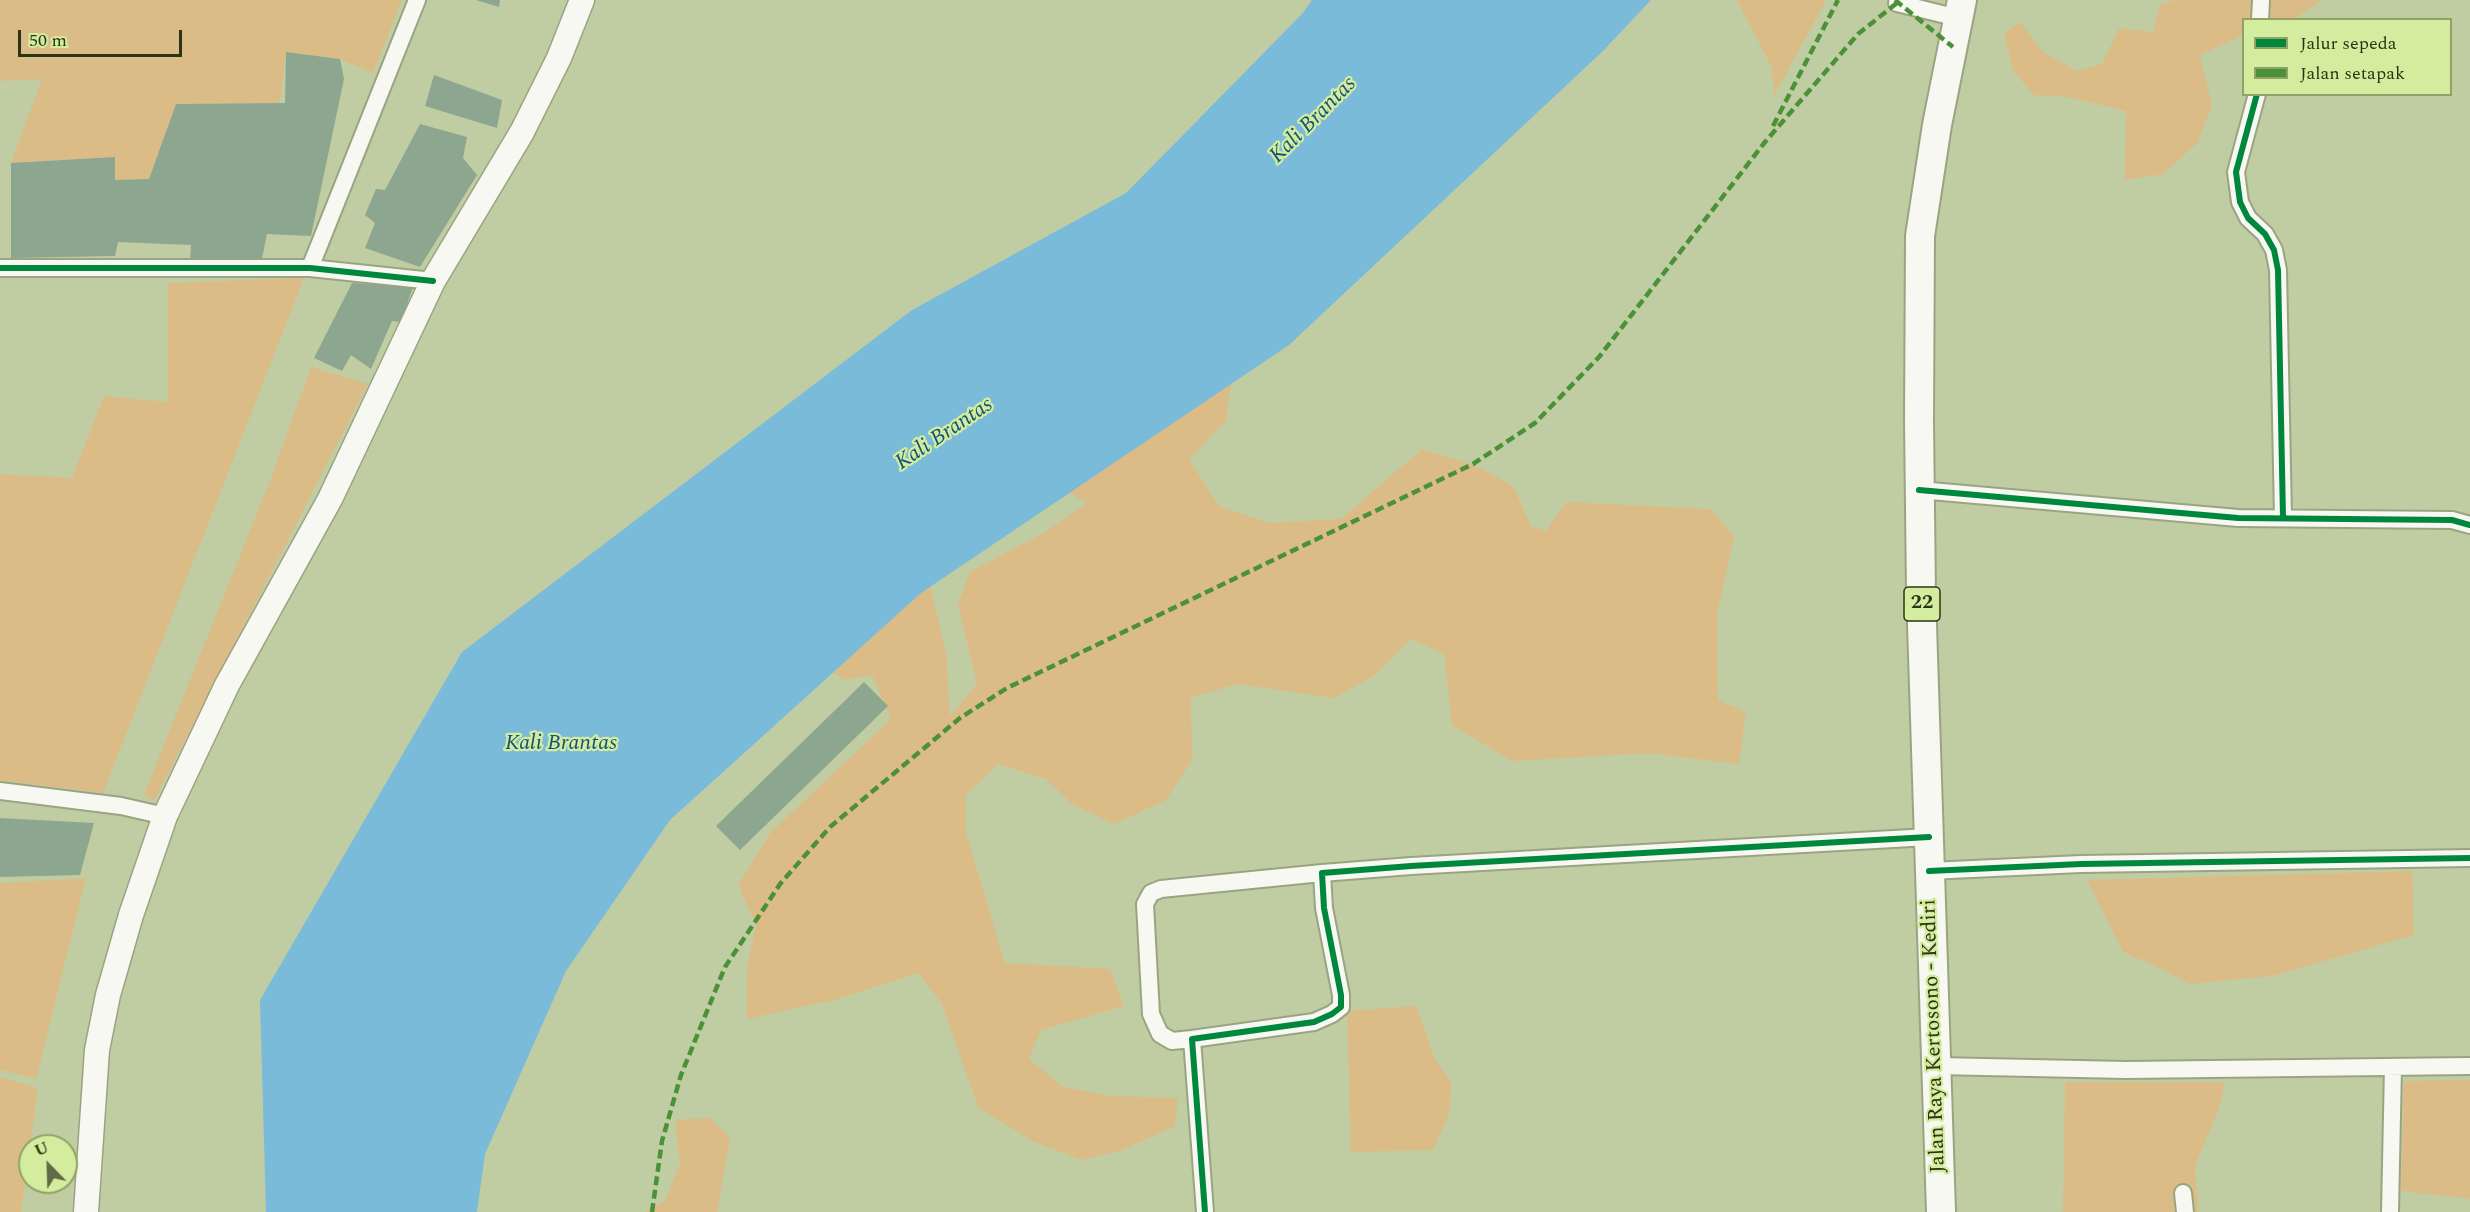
<!DOCTYPE html>
<style>
body{margin:0}
#map{position:relative;width:2470px;height:1212px;overflow:hidden;background:#c0cda2;font-family:Spectral,serif}
canvas{display:block}
.legend{position:absolute;left:2242px;top:18px;width:210px;height:78px;box-sizing:border-box;background:#d4ec9d;border:2px solid #90a266;margin:0;padding:8px 10px;list-style:none;font-size:18px;color:#2b3414}
.legend li{display:flex;align-items:center;gap:12px;height:30px}
.legend b{width:30px;border:2px solid #90a266}
.north{position:absolute;left:18px;top:1134px;width:60px;height:60px;box-sizing:border-box;background:#d4ec9d;border:2px solid #90a266;border-radius:50%;rotate:337deg;font-size:16px;font-weight:700;line-height:24px;text-align:center;color:#2b3414}
.north::after{content:'';display:block;margin:auto;width:21px;height:27px;background:#5f6a46;clip-path:polygon(50% 0,100% 100%,50% 72%,0 100%)}
.scale{position:absolute;left:18px;top:30px;width:164px;height:27px;box-sizing:border-box;border:3px solid #2b3414;border-top:0;padding-left:8px;font-size:18px;line-height:21px;white-space:nowrap;color:#2b3414;-webkit-text-stroke:4px #d4ec9d;paint-order:stroke}
</style>
<div id="map">
<canvas width="2470" height="1212"></canvas>
<ul class="legend">
<li><b style="height:8px;background:#00873e"></b>Jalur sepeda</li>
<li><b style="height:8px;background:#4a9138"></b>Jalan setapak</li>
</ul>
<div class="north">U</div>
<div class="scale">50 m</div>
</div>
<script>
const c = document.querySelector('canvas').getContext('2d');
c.lineJoin = 'round';
function paint(path, color) {
  c.fillStyle = color;
  c.fill(path, 'evenodd');
}
function toPath(rows) {
  const path = new Path2D();
  for (const r of rows) {
    path.moveTo(r[0], r[1]);
    for (let i = 2; i < r.length; i += 2) path.lineTo(r[i], r[i + 1]);
  }
  return path;
}
function strokePath(path, color, width, dash) {
  c.strokeStyle = color;
  c.lineWidth = width;
  c.lineCap = dash ? 'butt' : 'round';
  c.setLineDash(dash || []);
  c.stroke(path);
}
function write(font, color, halo, rows, align = 'center') {
  c.font = font + ' Spectral,serif';
  c.lineWidth = 4.5;
  c.setLineDash([]);
  c.textBaseline = 'middle';
  c.strokeStyle = halo;
  c.fillStyle = color;
  for (const [text, x, y, turn = 0] of rows) {
    c.save();
    c.translate(x, y);
    c.rotate((+turn || 0) * Math.PI / 180);
    c.textAlign = isNaN(turn) ? turn : align;
    if (halo) c.strokeText(text, 0, 0);
    c.fillText(text, 0, 0);
    c.restore();
  }
}
paint(toPath([
 [0,0,402,0,373,73,340,59,286,52,280,103,176,104,149,179,115,180,115,157,11,163,42,79,0,81],
 [1737,0,1826,0,1774,96,1772,68],
 [2174,0,2322,0,2294,19,2244,20,2243,35,2200,55,2212,106,2197,143,2164,174,2125,180,2126,111,2067,97,2033,95,2013,70,2004,33,2020,22,2043,52,2077,71,2102,64,2119,28,2153,32,2160,5],
 [304,278,103,793,0,780,0,474,72,478,104,396,168,402,168,283],
 [311,367,368,384,154,801,144,794,270,481],
 [1233,369,1226,421,1189,459,1219,506,1269,523,1341,519,1422,449,1474,465,1513,486,1531,526,1546,531,1566,502,1710,509,1734,536,1717,615,1718,700,1746,712,1739,764,1648,753,1512,761,1452,725,1444,654,1411,639,1375,675,1334,698,1237,684,1191,698,1192,760,1166,800,1114,824,1072,804,1046,779,998,764,966,795,966,833,1005,963,1110,969,1124,1006,1041,1030,1029,1059,1063,1087,1112,1096,1178,1098,1175,1126,1122,1150,1082,1160,1032,1141,978,1107,942,1004,918,973,838,999,747,1019,747,968,756,925,738,885,771,832,891,719,872,675,845,680,806,656,923,557,946,652,950,716,977,684,958,604,970,572,1047,531,1087,503,1037,474],
 [2412,871,2414,935,2272,976,2189,984,2166,971,2123,952,2087,880],
 [86,878,36,1079,0,1070,0,883],
 [1416,1006,1435,1059,1451,1082,1449,1114,1433,1150,1351,1152,1347,1011],
 [0,1077,38,1088,21,1212,0,1212],
 [2470,1080,2470,1199,2401,1191,2404,1081],
 [2065,1082,2224,1082,2221,1103,2195,1166,2198,1212,2063,1212],
 [711,1118,730,1139,717,1212,644,1212,665,1201,680,1164,675,1120]
]), '#dcbc86');
paint(toPath([
 [1312,0,1651,0,1603,51,1289,345,921,593,670,820,566,971,485,1154,477,1212,266,1212,260,1000,462,652,912,310,1126,193,1302,14]
]), '#7bbbda');
paint(toPath([
 [476,0,500,0,499,7],
 [286,52,340,59,344,79,311,236,267,234,261,263,190,262,191,245,118,242,115,256,11,258,11,163,115,157,115,180,149,179,176,104,285,103],
 [434,75,502,100,497,128,425,106],
 [420,124,467,137,463,158,477,175,420,267,365,248,375,223,365,215,376,189,385,190],
 [352,283,413,287,401,322,392,321,371,369,351,355,342,371,314,358],
 [864,682,888,706,740,850,716,826],
 [0,818,94,823,80,875,0,877]
]), '#8ca690');
const minor = toPath([
 [1897,3,1958,18],
 [2260,20,2261,0],
 [2257,94,2236,172,2240,202,2248,218,2265,234,2274,250,2278,270,2283,517],
 [0,268,310,268,433,281],
 [310,268,417,0],
 [1919,490,2238,518,2452,520,2470,525],
 [0,791,121,806,165,816],
 [1929,871,2081,864,2470,858],
 [1192,1039,1172,1041,1160,1034,1151,1014,1145,904,1151,893,1161,889,1322,873],
 [1937,1066,2126,1070,2470,1066],
 [2183,1193,2185,1212],
 [1205,1212,1192,1039,1314,1022,1332,1014,1341,1007,1341,995,1324,908,1322,873,1411,866,1929,837],
 [2390,1212,2393,1067]
]);
const secondary = toPath([
 [86,1212,97,1050,108,995,131,915,165,816,227,685,330,499,433,281,522,132,559,58,582,0]
]);
const trunk = toPath([
 [1941,1212,1921,594,1919,420,1920,236,1937,125,1962,0]
]);
strokePath(minor, '#9aa482', 20);
strokePath(secondary, '#9aa482', 27);
strokePath(trunk, '#9aa482', 32);
strokePath(minor, '#f6f8f1', 16);
strokePath(secondary, '#f6f8f1', 24);
strokePath(trunk, '#f6f8f1', 28);
strokePath(toPath([
 [1895,0,1953,47],
 [1773,126,1838,0],
 [652,1212,662,1141,681,1075,725,967,780,884,830,827,960,718,1007,688,1473,464,1535,423,1599,357,1765,142,1858,34,1897,3]
]), '#4a9138', 4.5, [9, 4.5]);
strokePath(toPath([
 [2257,94,2236,172,2240,202,2248,218,2265,234,2274,250,2278,270,2283,517],
 [0,268,310,268,433,281],
 [1919,490,2238,518,2452,520,2470,525],
 [1929,871,2081,864,2470,858],
 [1205,1212,1192,1039,1314,1022,1332,1014,1341,1007,1341,995,1324,908,1322,873,1411,866,1929,837]
]), '#00873e', 6);
for (const [x, y, w] of [
 [1922,604,36]
]) {
  const box = new Path2D();
  box.roundRect(x - w / 2, y - 17, w, 34, 4.5);
  c.fillStyle = '#d4ec9d';
  c.fill(box);
  strokePath(box, '#2b3414', 1.5);
}
write('bold 20px', '#2b3414', null, [
 ["22",1922,604]
]);
write('21px', '#2b3414', '#d4ec9d', [
 ["Jalan Raya Kertosono - Kediri",1935,1036,-92]
]);
write('italic 22px', '#11527b', '#d4ec9d', [
 ["Kali Brantas",1314,121,-45],
 ["Kali Brantas",945,435,-34],
 ["Kali Brantas",561,745]
]);
</script>
